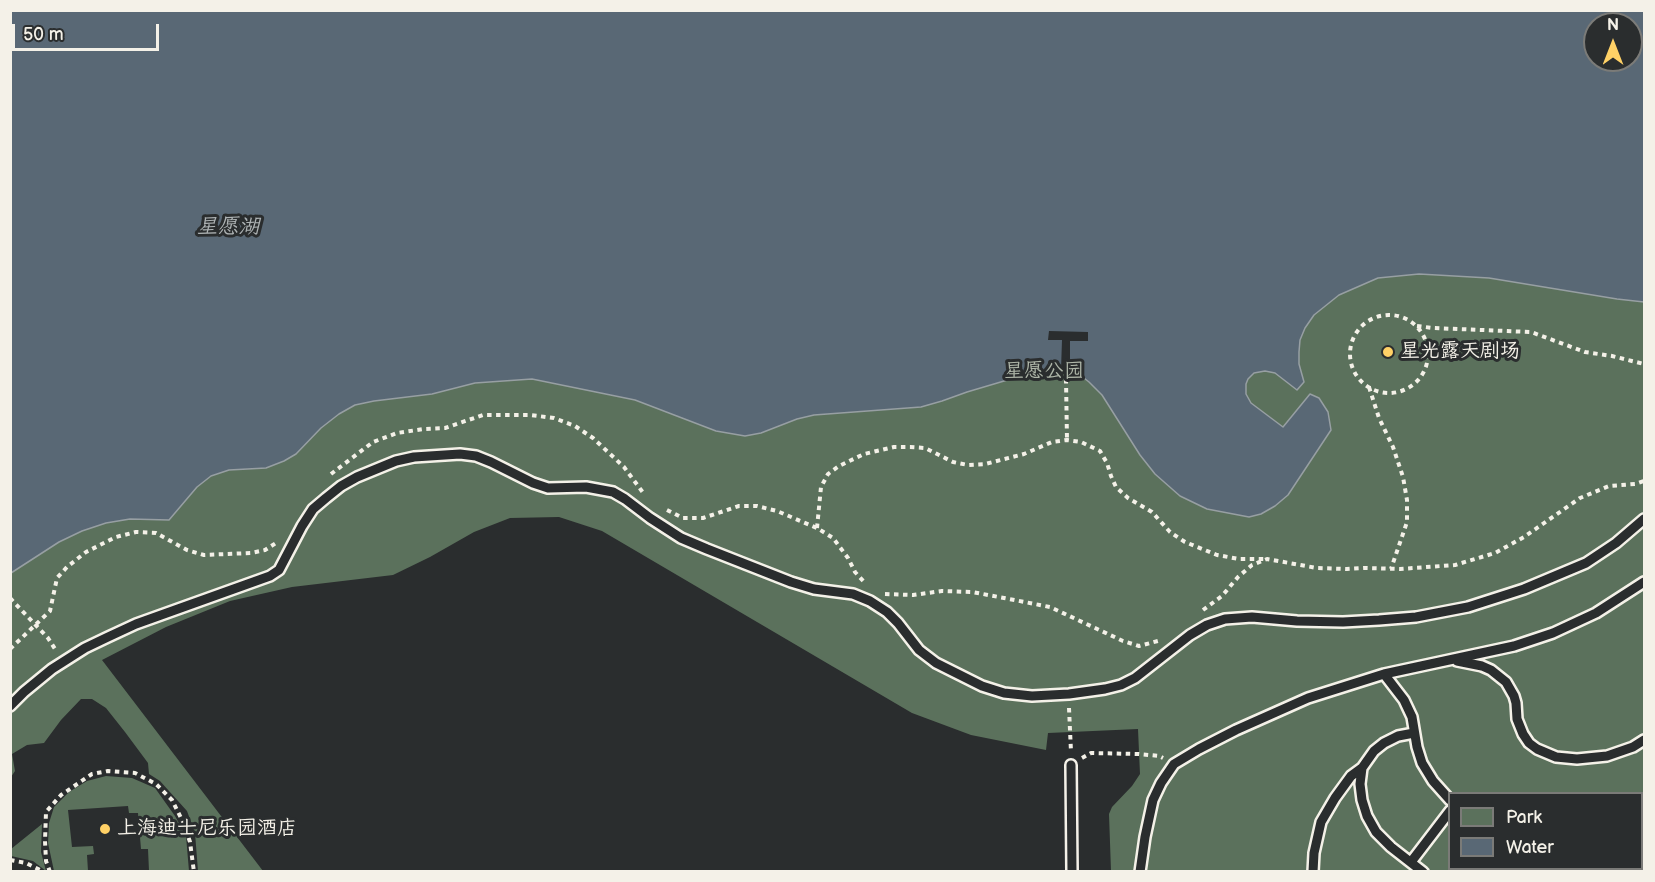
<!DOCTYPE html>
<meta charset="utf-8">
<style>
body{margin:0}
#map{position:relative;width:1655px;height:882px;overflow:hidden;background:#2a2d2e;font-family:"Balsamiq Sans",sans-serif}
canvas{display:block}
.frame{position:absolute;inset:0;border:12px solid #f4f1e8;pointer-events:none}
.legend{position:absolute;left:1448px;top:792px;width:195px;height:78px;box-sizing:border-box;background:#2a2d2e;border:2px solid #7b7b78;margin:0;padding:8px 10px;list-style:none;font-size:18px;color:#f4f1e8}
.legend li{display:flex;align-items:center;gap:12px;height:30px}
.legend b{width:30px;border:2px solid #7b7b78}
.north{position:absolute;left:1583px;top:12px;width:60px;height:60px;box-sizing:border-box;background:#2a2d2e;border:2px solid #7b7b78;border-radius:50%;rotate:0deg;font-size:16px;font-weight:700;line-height:24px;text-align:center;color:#f4f1e8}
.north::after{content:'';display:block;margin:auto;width:21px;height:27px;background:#ffd166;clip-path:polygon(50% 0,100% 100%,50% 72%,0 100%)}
.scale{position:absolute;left:12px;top:24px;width:147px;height:27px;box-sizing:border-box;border:3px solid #f4f1e8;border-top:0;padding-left:8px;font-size:18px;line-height:21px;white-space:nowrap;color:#f4f1e8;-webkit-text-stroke:4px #2a2d2e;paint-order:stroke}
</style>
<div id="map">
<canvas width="1655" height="882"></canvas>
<div class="frame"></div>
<ul class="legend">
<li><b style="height:16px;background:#5b715c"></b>Park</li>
<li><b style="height:16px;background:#596875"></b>Water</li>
</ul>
<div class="north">N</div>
<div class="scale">50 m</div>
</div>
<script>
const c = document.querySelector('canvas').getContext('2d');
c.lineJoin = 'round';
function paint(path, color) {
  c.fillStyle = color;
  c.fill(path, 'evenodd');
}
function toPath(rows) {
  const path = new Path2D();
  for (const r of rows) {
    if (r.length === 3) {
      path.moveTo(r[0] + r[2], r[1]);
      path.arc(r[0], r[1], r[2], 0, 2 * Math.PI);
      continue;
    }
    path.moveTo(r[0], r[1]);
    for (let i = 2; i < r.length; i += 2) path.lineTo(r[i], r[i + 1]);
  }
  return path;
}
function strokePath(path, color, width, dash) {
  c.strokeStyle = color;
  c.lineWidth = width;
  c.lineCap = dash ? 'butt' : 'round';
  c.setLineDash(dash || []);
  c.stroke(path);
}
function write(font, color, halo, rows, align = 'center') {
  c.font = font + ' "Balsamiq Sans","LXGW WenKai TC",sans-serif';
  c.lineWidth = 6;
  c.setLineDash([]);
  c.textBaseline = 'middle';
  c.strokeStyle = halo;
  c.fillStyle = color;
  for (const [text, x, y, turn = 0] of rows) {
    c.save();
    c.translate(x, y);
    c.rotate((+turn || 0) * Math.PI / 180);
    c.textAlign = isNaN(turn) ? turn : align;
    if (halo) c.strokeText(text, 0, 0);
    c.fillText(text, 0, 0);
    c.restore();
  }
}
paint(toPath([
 [11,11,1644,11,1644,871,1111,871,1109,814,1112,807,1132,786,1140,774,1138,729,1048,733,1046,750,971,735,912,713,602,531,559,517,510,518,474,532,430,557,393,575,292,587,230,601,166,627,102,660,263,871,198,871,195,833,187,811,160,781,149,774,148,763,125,732,106,708,92,699,81,699,61,720,44,743,27,745,12,754,15,771,11,777],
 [1595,24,1631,24,1631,60,1595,60],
 [1450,794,1642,794,1642,868,1450,868],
 [106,776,132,778,155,788,175,816,186,836,189,871,149,871,148,849,141,849,138,813,129,813,128,806,68,810,72,847,93,846,94,854,87,855,88,871,54,871,48,843,49,823,54,807,69,792,87,781],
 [42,824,41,852,46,871,33,861,11,856,11,849]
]), '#5b715c');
const water = toPath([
 [10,11,1644,11,1644,302,1617,299,1489,278,1419,274,1378,278,1339,295,1314,315,1305,328,1300,340,1299,352,1299,364,1304,382,1297,390,1275,373,1265,371,1254,373,1248,379,1246,384,1246,394,1251,403,1283,427,1310,394,1319,398,1328,412,1331,430,1288,495,1275,506,1261,514,1249,517,1207,509,1180,496,1155,474,1140,455,1102,395,1089,382,1070,367,1031,373,967,392,942,401,921,407,814,415,797,419,761,433,745,436,716,431,635,400,532,379,475,383,432,394,374,401,355,405,339,414,321,428,296,454,284,461,266,468,229,470,211,476,197,487,169,520,130,519,106,523,82,531,59,542,11,573,10,11],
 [1595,24,1631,24,1631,60,1595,60,1595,24]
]);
paint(water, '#596875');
strokePath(water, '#979fa3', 1.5);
paint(toPath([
 [1049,331,1088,332,1088,341,1070,341,1070,370,1061,370,1062,340,1048,340]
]), '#2a2d2e');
const service = toPath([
 [1457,661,1482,666,1491,670,1506,682,1514,696,1516,703,1517,719,1523,734,1529,743,1537,749,1556,757,1577,759,1607,756,1633,747,1644,740],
 [1384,674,1404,700,1412,717,1417,747,1422,763,1433,781,1450,800],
 [10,706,24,692,52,669,85,648,108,637,136,624,270,576,279,570,302,526,313,509,326,498,341,486,357,477,396,461,414,457,460,454,476,456,491,462,533,483,548,488,586,487,613,492,625,499,650,518,681,538,707,549,791,582,814,589,853,594,870,601,887,612,898,623,919,650,936,663,982,686,1004,693,1032,696,1069,694,1105,689,1121,685,1135,678,1190,635,1207,625,1225,619,1252,617,1297,621,1343,622,1379,620,1416,617,1468,607,1524,589,1586,563,1616,543,1644,519],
 [1414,733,1398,736,1384,743,1374,751,1362,768,1360,784,1362,800,1367,816,1376,832,1391,847,1423,872],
 [1071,765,1072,872],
 [1642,837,1644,836],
 [1642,849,1644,857],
 [1411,862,1450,811],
 [1140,872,1145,837,1153,800,1161,783,1174,764,1199,749,1236,730,1308,698,1384,674,1514,646,1553,633,1596,613,1644,582],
 [1313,872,1314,853,1321,822,1335,798,1351,776,1362,768]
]);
strokePath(service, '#f4f1e8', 14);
strokePath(toPath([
 [1389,354,39],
 [1417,326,1433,328,1531,332,1585,352,1612,356,1644,364],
 [1066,379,1067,440],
 [1369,387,1379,418,1393,447,1403,477,1407,500,1407,522,1391,569],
 [331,474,373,442,397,433,424,429,445,428,483,415,530,415,554,418,575,426,593,438,624,467,644,494],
 [667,510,683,518,703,518,739,506,757,506,777,511,817,528,833,538,848,558,855,572,865,583],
 [817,528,821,487,828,474,839,466,864,454,894,447,910,447,925,448,953,462,968,465,985,464,1024,454,1052,442,1067,440,1081,442,1100,451,1107,463,1111,476,1116,487,1128,498,1152,512,1170,532,1185,542,1217,555,1239,559,1264,559],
 [885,594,913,595,942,591,972,592,1004,598,1050,607,1123,641,1139,646,1158,641],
 [10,598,48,638,57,652],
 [1203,610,1222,596,1238,577,1252,565,1267,559,1317,568,1347,569,1364,568,1400,569,1455,565,1495,553,1524,537,1580,498,1609,486,1635,484,1644,481],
 [10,649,50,611,57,578,67,567,86,552,116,537,136,532,156,533,187,550,204,555,251,553,265,550,276,543],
 [1069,708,1071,752],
 [1082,758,1091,753,1139,754,1159,756,1163,758],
 [10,860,26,863,44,872],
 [50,872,46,861,45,841,46,812,61,795,92,774,108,771,135,773,156,784,172,800,184,824,190,842,194,872]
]), '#f4f1e8', 4, [4.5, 4.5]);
strokePath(service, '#2a2d2e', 9);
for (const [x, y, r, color] of [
 [1388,352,6,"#ffd166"],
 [105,829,6,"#ffd166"]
]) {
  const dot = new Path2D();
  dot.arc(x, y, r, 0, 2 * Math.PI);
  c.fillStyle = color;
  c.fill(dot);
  strokePath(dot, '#2a2d2e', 2);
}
write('20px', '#f4f1e8', '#2a2d2e', [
 ["星光露天剧场",1400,352],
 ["上海迪士尼乐园酒店",117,829]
], 'left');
write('20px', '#afb7a9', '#2a2d2e', [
 ["星愿公园",1044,372]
]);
write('italic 21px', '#aeb3b4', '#2a2d2e', [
 ["星愿湖",228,228]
]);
</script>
